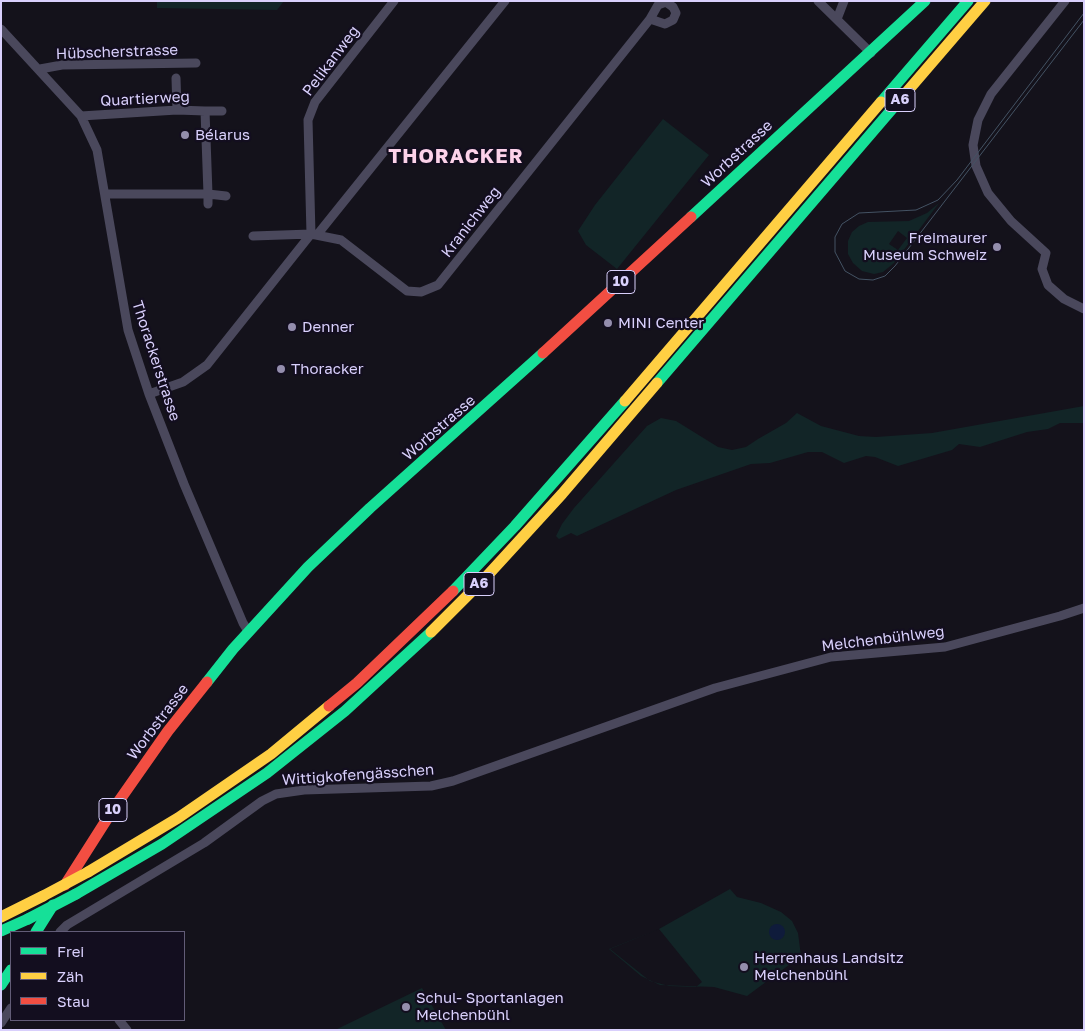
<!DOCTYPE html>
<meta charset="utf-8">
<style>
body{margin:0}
#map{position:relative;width:1085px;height:1031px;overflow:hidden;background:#14121b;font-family:"Golos Text",sans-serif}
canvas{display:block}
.frame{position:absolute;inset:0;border:2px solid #d9d0fc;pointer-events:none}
.legend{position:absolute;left:10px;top:931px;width:175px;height:90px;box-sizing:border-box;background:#130e1f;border:1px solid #625c77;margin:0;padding:6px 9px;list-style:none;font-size:15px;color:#d9d0fc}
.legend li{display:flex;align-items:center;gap:10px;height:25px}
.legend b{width:25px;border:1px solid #625c77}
</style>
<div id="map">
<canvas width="1085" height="1031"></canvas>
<div class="frame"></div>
<ul class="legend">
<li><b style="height:6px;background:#16e098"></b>Frei</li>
<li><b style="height:6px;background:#ffcf43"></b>Zäh</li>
<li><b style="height:6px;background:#f24e42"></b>Stau</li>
</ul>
</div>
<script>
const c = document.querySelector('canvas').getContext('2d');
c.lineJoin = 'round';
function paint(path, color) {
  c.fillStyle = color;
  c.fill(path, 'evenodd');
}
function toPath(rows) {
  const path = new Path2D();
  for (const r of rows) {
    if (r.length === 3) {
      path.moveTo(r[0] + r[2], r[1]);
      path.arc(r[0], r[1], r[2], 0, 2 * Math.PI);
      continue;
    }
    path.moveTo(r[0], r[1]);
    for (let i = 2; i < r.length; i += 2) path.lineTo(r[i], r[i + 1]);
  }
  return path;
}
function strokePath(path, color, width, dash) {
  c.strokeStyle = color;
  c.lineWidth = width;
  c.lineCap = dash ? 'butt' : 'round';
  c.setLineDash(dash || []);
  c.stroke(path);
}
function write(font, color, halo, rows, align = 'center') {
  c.font = font + ' "Golos Text",sans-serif';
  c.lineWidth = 4.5;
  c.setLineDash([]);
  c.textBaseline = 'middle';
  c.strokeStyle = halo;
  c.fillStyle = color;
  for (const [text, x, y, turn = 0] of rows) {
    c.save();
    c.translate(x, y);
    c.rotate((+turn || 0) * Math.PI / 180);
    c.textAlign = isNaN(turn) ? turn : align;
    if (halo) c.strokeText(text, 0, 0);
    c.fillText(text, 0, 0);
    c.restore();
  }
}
paint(toPath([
 [157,1,284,1,277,10,157,8],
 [663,119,709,155,617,269,586,245,578,231,595,205],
 [939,203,894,263,883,272,874,274,862,271,853,263,848,254,848,241,852,232,859,226,868,222,909,221,927,213],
 [898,231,907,238,898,250,889,244],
 [1084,406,1084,423,1060,423,1048,429,1027,432,980,447,959,444,952,450,898,466,875,457,866,456,844,463,822,452,808,452,770,463,751,464,676,490,577,536,571,533,559,539,556,536,562,524,574,508,647,426,661,418,676,421,718,447,732,450,746,447,758,439,786,423,797,413,821,426,859,436,876,437,932,433],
 [730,889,737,897,761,903,781,912,792,921,798,933,801,956,747,996,714,987,660,985,641,976,609,949,659,929],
 [659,929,702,982,696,987,669,986,650,981,610,949],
 [422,988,446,1030,335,1030]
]), '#122527');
paint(toPath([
 [777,932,8]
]), '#0f1b3b');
strokePath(toPath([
 [818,1,871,53],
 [1065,1,991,94,978,120,973,145,976,166,988,193,1011,221,1046,253,1042,269,1048,285,1064,299,1084,309],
 [837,19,844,1],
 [1,29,81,116,97,150,128,330,149,394,184,484,243,623,248,631],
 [40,69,62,65,196,63],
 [176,78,177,110],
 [205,111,222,111],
 [81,116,177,110,205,111,208,194,106,194],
 [208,204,208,194,226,196],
 [317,235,505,1],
 [253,236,311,234,308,120,315,102,394,1],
 [149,394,183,382,207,365,311,234,341,240,407,291,421,292,438,285,650,19,665,24,673,20,676,13,673,7,666,2,658,5,650,19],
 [60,932,67,925,204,843,262,801,276,794,304,790,431,786,453,781,715,688,831,657,945,647,1060,616,1084,608],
 [119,1020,127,1030],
 [1,1023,11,1008]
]), '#4a485c', 9);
strokePath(toPath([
 [881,102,968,1],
 [691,217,925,1],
 [657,383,899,101],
 [453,591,515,526,625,401],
 [207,682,233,649,308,567,370,508,543,353],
 [76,894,162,844,267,773,345,711,431,632],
 [1,931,28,919],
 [36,932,53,905],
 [1,985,11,970]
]), '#16e098', 11);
strokePath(toPath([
 [899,101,985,1],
 [625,401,881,102],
 [431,632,487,576,562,494,657,383],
 [88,872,178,818,271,754,329,706],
 [1,917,43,896]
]), '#ffcf43', 11);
strokePath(toPath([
 [543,353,691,217],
 [329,706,357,683,453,591],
 [65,885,114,808,168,731,207,682]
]), '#f24e42', 11);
strokePath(toPath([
 [1084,13,957,180,938,200,916,210,859,213,842,224,835,237,835,252,845,271,859,279,873,280,885,276,895,266,1084,20]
]), '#445364', 1);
strokePath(toPath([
 [28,919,76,894]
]), '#16e098', 11);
strokePath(toPath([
 [43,896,88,872]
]), '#ffcf43', 11);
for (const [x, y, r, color] of [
 [185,135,5,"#948ead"],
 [997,247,5,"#948ead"],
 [608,323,5,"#948ead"],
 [292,327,5,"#948ead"],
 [281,369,5,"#948ead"],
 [744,967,5,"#948ead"],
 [406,1007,5,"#948ead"]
]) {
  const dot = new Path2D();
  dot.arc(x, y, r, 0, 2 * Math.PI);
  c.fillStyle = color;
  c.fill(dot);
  strokePath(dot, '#130e1f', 2);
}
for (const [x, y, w] of [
 [900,100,30],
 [621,282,28],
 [479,584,30],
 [113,810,28]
]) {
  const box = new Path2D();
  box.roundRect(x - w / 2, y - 11.5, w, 23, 4);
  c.fillStyle = '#130e1f';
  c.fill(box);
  strokePath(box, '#d9d0fc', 1);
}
write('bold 14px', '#d9d0fc', null, [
 ["A6",900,100],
 ["10",621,282],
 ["A6",479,584],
 ["10",113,810]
]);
write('15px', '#d9d0fc', '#130e1f', [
 ["Hübscherstrasse",117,52,-2],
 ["Pelikanweg",331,61,-53],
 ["Quartierweg",145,99,-3],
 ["Worbstrasse",737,154,-43],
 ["Kranichweg",471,222,-52],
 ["Thorackerstrasse",156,361,72],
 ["Worbstrasse",439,428,-41],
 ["Melchenbühlweg",883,639,-7],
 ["Worbstrasse",158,722,-53],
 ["Wittigkofengässchen",358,775,-4]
]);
write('15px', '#d9d0fc', '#130e1f', [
 ["Bélarus",195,135],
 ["Freimaurer",987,238,"right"],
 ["Museum Schweiz",987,255,"right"],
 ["MINI Center",618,323],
 ["Denner",302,327],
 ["Thoracker",291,369],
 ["Herrenhaus Landsitz",754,958],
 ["Melchenbühl",754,975],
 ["Schul- Sportanlagen",416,998],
 ["Melchenbühl",416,1015]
], 'left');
c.letterSpacing = '1px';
write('bold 20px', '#fcd2e9', '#130e1f', [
 ["THORACKER",456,157]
]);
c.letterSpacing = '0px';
</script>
